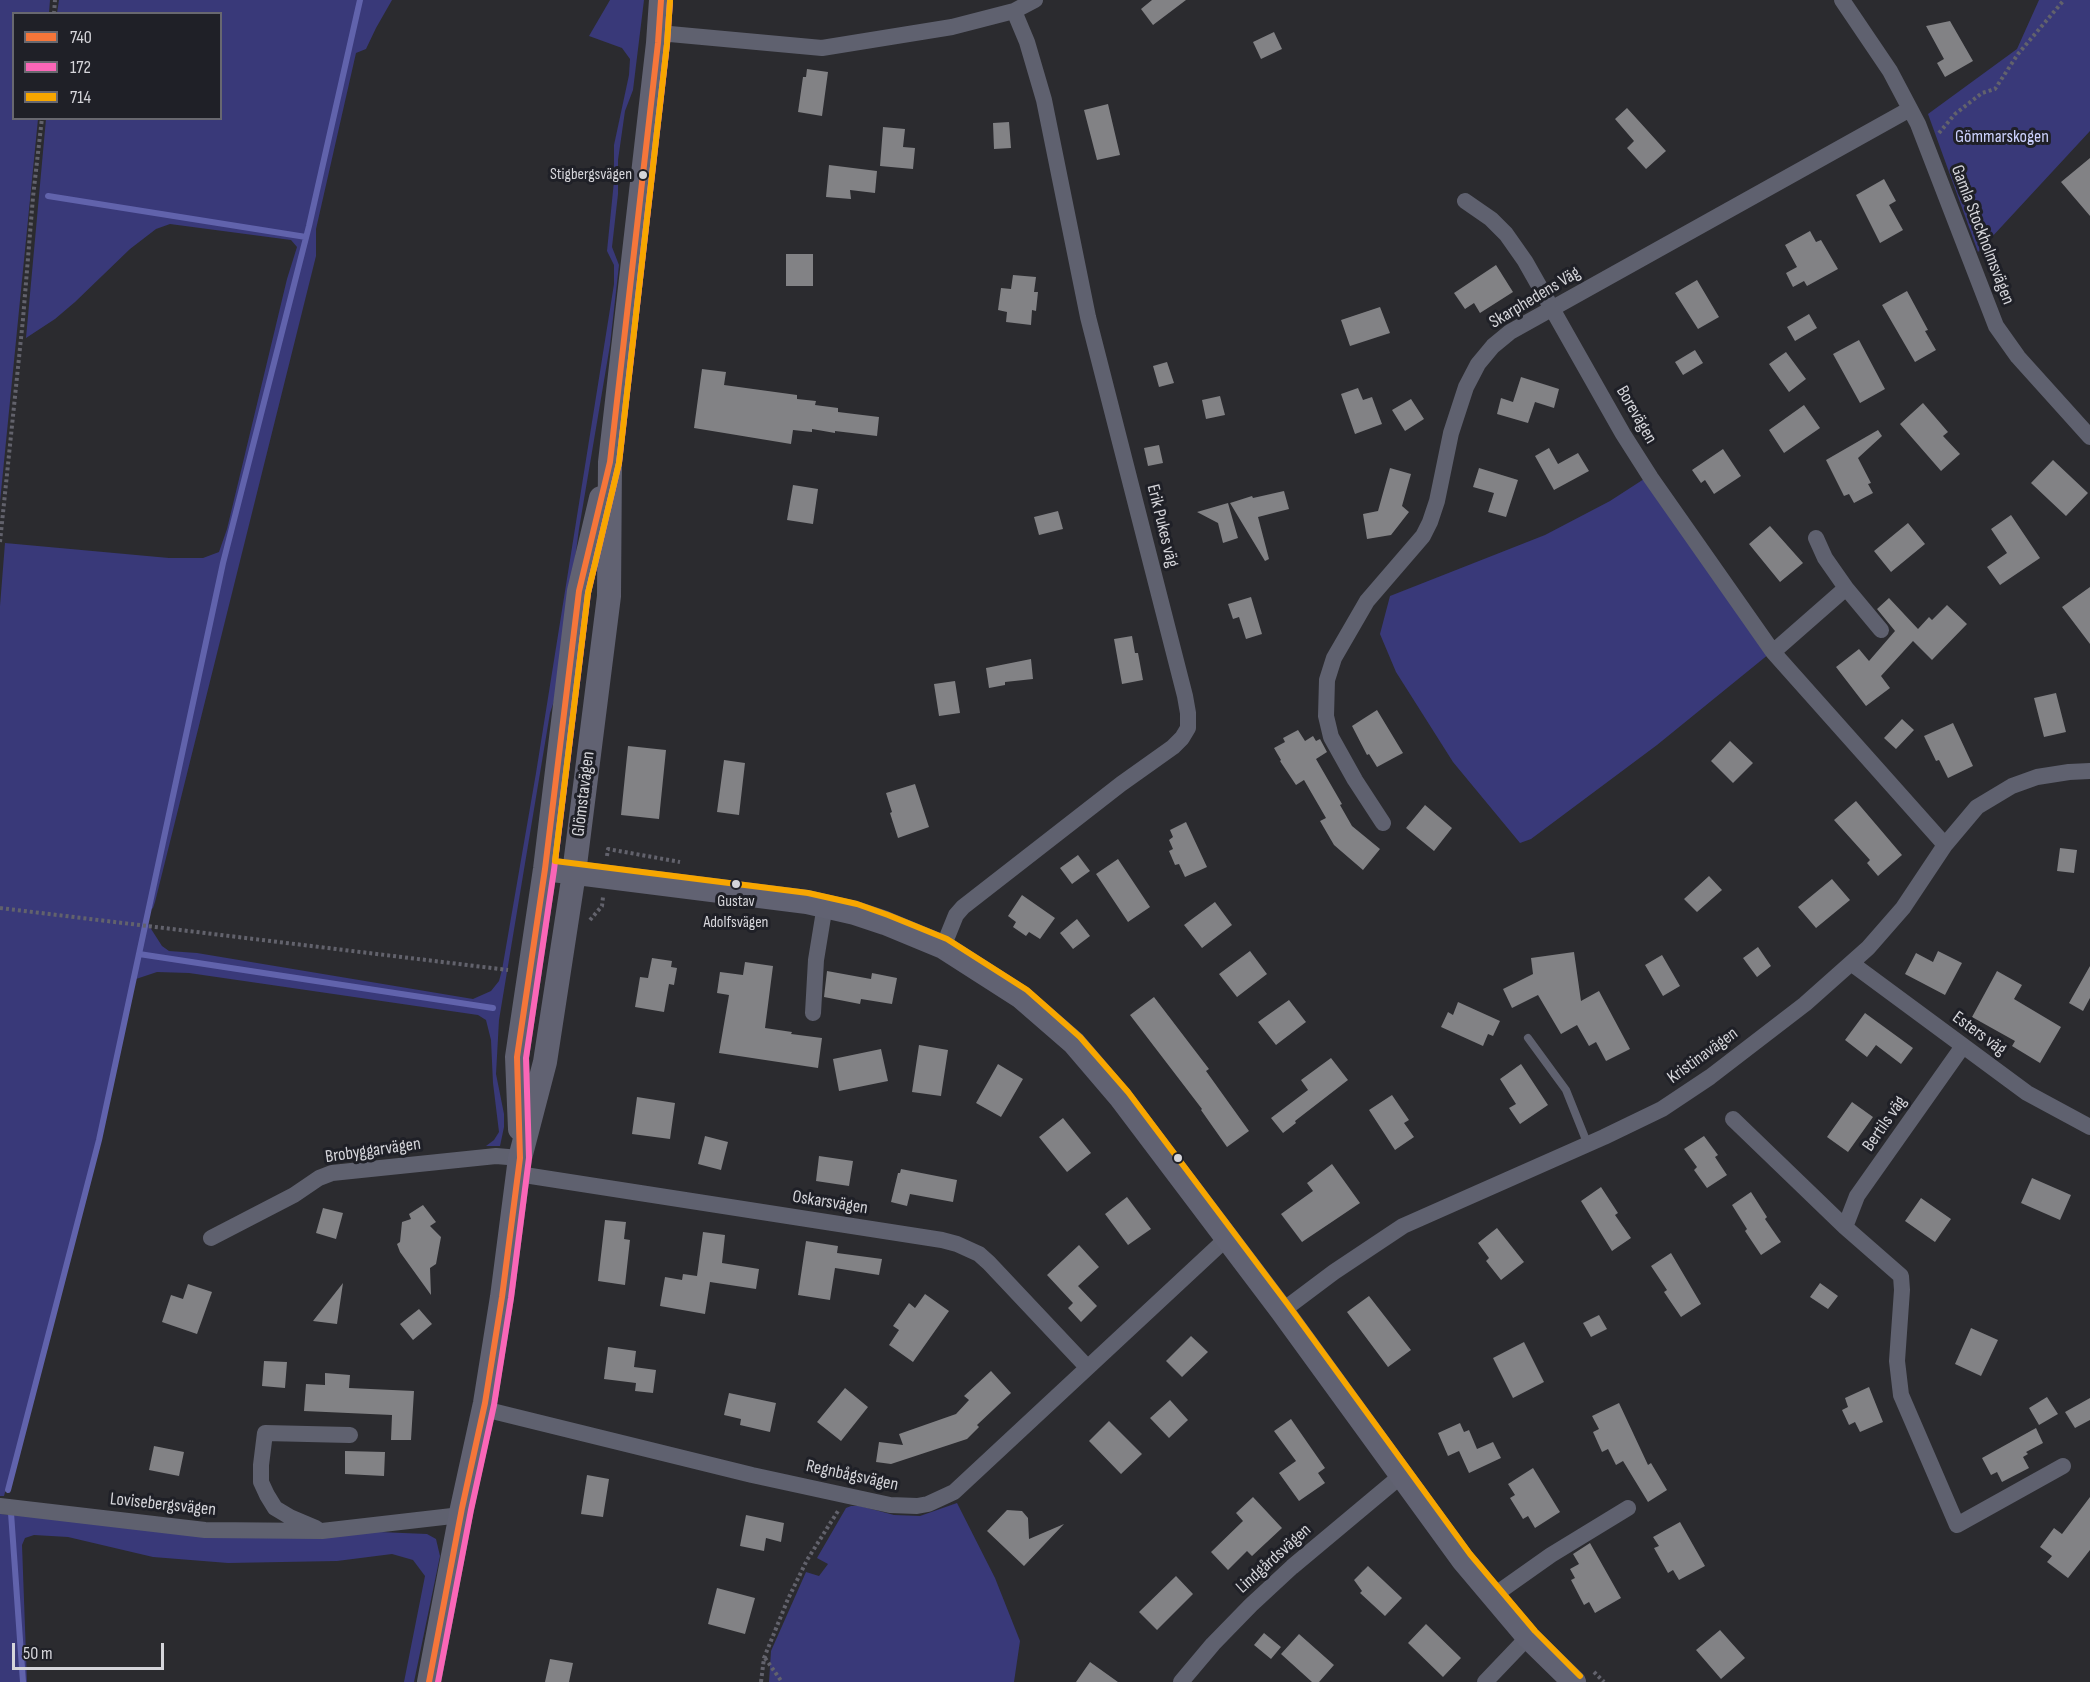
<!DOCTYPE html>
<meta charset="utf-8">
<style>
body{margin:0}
#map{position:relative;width:2090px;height:1682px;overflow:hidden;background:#2b2b2f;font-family:"Sofia Sans Condensed",sans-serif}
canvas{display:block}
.legend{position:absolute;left:12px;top:12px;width:210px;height:108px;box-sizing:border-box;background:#1f2027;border:2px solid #68686f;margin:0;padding:8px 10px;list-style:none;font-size:18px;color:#d5d5da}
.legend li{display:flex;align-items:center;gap:12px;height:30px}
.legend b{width:30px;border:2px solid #68686f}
.scale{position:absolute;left:12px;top:1643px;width:152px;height:27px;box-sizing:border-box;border:3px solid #d5d5da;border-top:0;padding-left:8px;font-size:18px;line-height:21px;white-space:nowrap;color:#d5d5da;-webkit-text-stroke:4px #1f2027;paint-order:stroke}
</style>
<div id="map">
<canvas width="2090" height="1682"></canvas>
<ul class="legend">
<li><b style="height:8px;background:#f5763a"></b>740</li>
<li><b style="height:8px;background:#fa66b7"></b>172</li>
<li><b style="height:8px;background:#f7a600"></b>714</li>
</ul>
<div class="scale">50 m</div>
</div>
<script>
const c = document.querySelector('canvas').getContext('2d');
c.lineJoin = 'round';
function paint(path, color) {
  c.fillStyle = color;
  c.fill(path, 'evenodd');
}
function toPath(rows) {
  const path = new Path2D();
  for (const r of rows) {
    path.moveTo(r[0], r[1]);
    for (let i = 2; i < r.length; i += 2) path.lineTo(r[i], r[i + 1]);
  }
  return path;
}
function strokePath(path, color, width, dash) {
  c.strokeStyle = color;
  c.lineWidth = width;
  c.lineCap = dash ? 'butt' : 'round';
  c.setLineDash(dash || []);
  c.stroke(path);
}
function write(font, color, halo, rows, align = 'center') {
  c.font = font + ' "Sofia Sans Condensed",sans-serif';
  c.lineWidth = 6;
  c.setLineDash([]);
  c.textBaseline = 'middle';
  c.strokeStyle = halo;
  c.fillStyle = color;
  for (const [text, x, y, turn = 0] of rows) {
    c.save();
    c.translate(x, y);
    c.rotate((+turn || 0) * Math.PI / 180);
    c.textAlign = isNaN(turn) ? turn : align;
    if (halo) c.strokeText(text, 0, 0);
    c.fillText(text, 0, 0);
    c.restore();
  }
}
paint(toPath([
 [0,0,50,0,49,13,14,14,14,118,38,119,0,502],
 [59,0,392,0,376,28,366,49,356,53,316,229,316,256,155,902,153,908,148,912,146,921,162,946,169,951,197,953,473,999,491,991,499,981,502,970,536,773,614,284,614,265,607,251,614,181,614,145,629,75,630,59,622,48,589,36,610,0,644,0,633,90,625,111,618,160,618,194,612,247,619,265,610,345,579,529,565,634,554,701,550,713,499,1020,496,1074,504,1114,504,1127,500,1146,486,1146,494,1140,499,1132,493,1083,491,1040,486,1020,478,1015,189,973,157,972,133,980,99,1140,4,1496,0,1496,0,606,5,543,169,558,203,558,219,552,227,529,287,279,297,247,291,240,170,224,156,229,130,249,75,302,55,319,26,338,46,119,220,118,220,14,57,13],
 [2039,0,2090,0,2090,131,1978,252,1928,114,2017,49],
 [1644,479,1769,654,1657,745,1531,839,1520,843,1453,762,1396,672,1380,634,1390,596,1545,535,1610,501],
 [957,1503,995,1578,1020,1641,1014,1682,769,1682,771,1651,806,1572,819,1576,828,1564,817,1558,846,1508,851,1506,860,1506,894,1515,920,1516],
 [0,1514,70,1519,427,1534,436,1539,440,1556,414,1682,404,1682,425,1576,413,1560,392,1554,337,1561,228,1563,153,1557,68,1537,34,1535,25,1538,22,1545,27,1682,0,1682]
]), '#393979');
strokePath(toPath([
 [48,196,306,237],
 [139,954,493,1008],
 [8,1490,99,1140,223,563,309,226,360,0],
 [11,1513,23,1682]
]), '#6163ac', 6);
paint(toPath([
 [1152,0,1186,0,1153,25,1141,9],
 [1950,21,1973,61,1945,77,1937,63,1944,59,1926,26],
 [1274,32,1282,49,1261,59,1253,42],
 [807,69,828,72,822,116,798,112,803,77,806,77],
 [1108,104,1120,155,1097,160,1084,110],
 [1627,108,1666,151,1646,169,1627,148,1634,141,1615,119],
 [1009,122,1011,148,994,149,993,123],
 [883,127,905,129,903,147,915,148,913,169,880,166],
 [2090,158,2090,216,2061,182],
 [829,165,877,171,875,193,850,190,851,199,826,197],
 [1884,179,1896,201,1889,205,1903,230,1880,243,1856,195],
 [1810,231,1816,242,1821,240,1838,269,1807,286,1804,281,1793,287,1786,273,1797,267,1785,245],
 [786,254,813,254,813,286,786,286],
 [1496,265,1513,292,1480,313,1474,303,1465,309,1454,293],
 [1013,275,1036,277,1034,292,1038,292,1036,311,1032,310,1031,325,1006,322,1007,312,998,310,1001,288,1011,289],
 [1697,280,1719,317,1698,329,1675,293],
 [1907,291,1928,330,1925,331,1936,350,1915,362,1882,305],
 [1380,307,1390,333,1350,346,1341,320],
 [1809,314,1817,328,1795,341,1787,327],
 [1859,340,1885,389,1860,403,1833,354],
 [1695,350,1703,363,1683,375,1675,362],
 [1786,352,1806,379,1789,392,1769,364],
 [1167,362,1174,383,1159,387,1153,366],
 [702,369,726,372,724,385,797,395,797,399,816,401,815,405,838,408,838,412,879,417,877,436,835,431,835,433,812,429,812,432,793,430,791,444,694,428],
 [1521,377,1559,389,1554,408,1535,402,1528,423,1497,414,1501,398,1513,402],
 [1358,388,1363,400,1372,397,1382,424,1355,434,1341,394],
 [1220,396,1225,415,1206,419,1202,400],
 [1411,399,1424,419,1405,431,1392,410],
 [1923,403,1948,432,1943,436,1960,454,1941,471,1900,424],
 [1804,405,1820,428,1784,453,1769,430],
 [1878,430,1882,436,1858,458,1871,483,1868,484,1873,493,1854,503,1849,494,1844,496,1826,460],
 [1159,445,1163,463,1148,466,1144,448],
 [1549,448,1558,464,1578,453,1589,471,1554,490,1535,456],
 [1723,449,1741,476,1714,494,1705,480,1701,483,1692,470],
 [2053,460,2088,493,2066,516,2031,483],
 [1390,468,1411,474,1402,506,1409,512,1391,535,1367,539,1363,514,1378,511],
 [1479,468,1518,480,1506,517,1488,512,1494,493,1473,487],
 [793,485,818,489,813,524,787,520],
 [1284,491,1289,509,1258,517,1269,559,1265,561,1230,503,1252,496,1253,498],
 [1228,503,1238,538,1223,543,1218,523,1197,512],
 [1058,511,1063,529,1039,535,1034,517],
 [2011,515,2040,558,2000,585,1987,567,2007,553,1991,529],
 [1908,523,1925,544,1891,572,1874,551],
 [1770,526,1803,563,1780,582,1749,544],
 [2090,587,2090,644,2062,607],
 [1251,597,1262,634,1246,639,1239,617,1233,619,1228,604],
 [1889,598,1918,629,1929,617,1932,620,1947,605,1967,624,1932,660,1913,641,1881,676,1890,688,1866,706,1836,667,1859,649,1869,661,1895,631,1877,609],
 [1132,636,1135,653,1138,653,1143,680,1122,684,1114,639],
 [1031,659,1033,679,1005,682,1005,685,989,688,986,668],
 [955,681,960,713,939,716,934,684],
 [2056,693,2066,732,2044,737,2034,698],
 [1377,710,1403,753,1377,767,1369,754,1367,755,1352,726],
 [1902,719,1914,730,1896,749,1884,738],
 [1953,723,1973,766,1948,778,1939,760,1936,761,1924,736],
 [1298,730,1305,741,1313,736,1316,741,1320,739,1327,752,1316,759,1342,804,1340,805,1352,826,1380,849,1363,870,1334,845,1320,821,1326,818,1304,780,1296,785,1280,761,1281,760,1274,748,1285,742,1283,738],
 [1730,741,1753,763,1733,783,1711,761],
 [628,746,666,750,659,819,621,815],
 [724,760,745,763,739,815,717,812],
 [915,784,929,827,898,838,890,813,892,812,886,793],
 [1856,801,1902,855,1878,876,1867,863,1870,860,1834,820],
 [1425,805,1452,828,1434,851,1406,828],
 [1186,822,1207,867,1185,877,1179,864,1175,865,1169,851,1173,849,1169,840,1173,837,1170,830],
 [2060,848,2077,850,2074,873,2057,871],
 [1078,855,1090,871,1072,884,1060,868],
 [1118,859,1150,907,1128,922,1096,874],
 [1709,876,1722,890,1697,912,1684,899],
 [1832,879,1850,900,1816,928,1798,907],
 [1022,895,1055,918,1040,939,1029,932,1026,936,1013,927,1016,922,1008,916],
 [1215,902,1232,925,1202,948,1184,925],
 [1077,919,1090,936,1073,949,1060,933],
 [1758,947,1771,966,1757,977,1743,958],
 [1250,951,1267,974,1237,997,1219,974],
 [1938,951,1962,963,1945,995,1905,974,1916,953,1933,962],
 [1574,952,1581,1001,1599,991,1630,1049,1606,1061,1596,1042,1589,1046,1577,1025,1561,1034,1538,995,1512,1008,1503,989,1533,974,1531,958],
 [1662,955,1680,986,1663,996,1645,965],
 [652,958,672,961,671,967,677,968,674,985,669,984,664,1012,635,1007,640,977,648,978],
 [745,962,773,966,765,1028,792,1032,791,1034,822,1038,818,1068,719,1053,729,995,717,993,720,972,743,975],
 [2090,966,2090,998,2083,1011,2069,1003],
 [827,971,871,979,872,973,897,978,892,1004,861,999,860,1004,824,997],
 [1997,971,2022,985,2014,999,2061,1027,2040,1063,2012,1046,2015,1041,1972,1017],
 [1154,997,1209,1069,1206,1071,1249,1131,1227,1147,1201,1110,1202,1109,1130,1015],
 [1289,1000,1306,1022,1276,1045,1258,1022],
 [1458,1002,1500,1021,1493,1036,1488,1034,1483,1046,1441,1027,1448,1012,1453,1015],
 [1865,1013,1913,1048,1901,1064,1876,1045,1867,1057,1845,1040],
 [919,1045,948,1050,941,1096,912,1092],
 [881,1049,888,1081,839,1091,833,1059],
 [1331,1058,1348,1080,1295,1121,1296,1123,1283,1133,1271,1118,1308,1090,1301,1080],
 [998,1064,1023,1079,1001,1117,976,1103],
 [1521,1064,1548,1105,1520,1124,1509,1108,1516,1104,1500,1079],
 [1392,1095,1409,1120,1404,1123,1414,1137,1395,1150,1369,1110],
 [637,1097,675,1103,670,1139,632,1134],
 [1852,1102,1873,1117,1848,1152,1827,1137],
 [1063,1118,1091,1153,1067,1172,1039,1137],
 [705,1136,728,1142,721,1170,698,1164],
 [1704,1136,1718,1155,1715,1157,1727,1175,1707,1188,1694,1170,1697,1167,1684,1149],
 [819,1156,853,1161,849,1186,816,1181],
 [1332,1164,1360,1203,1302,1242,1281,1214,1313,1191,1307,1183],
 [901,1169,957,1180,953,1202,910,1194,907,1206,891,1202,898,1173,900,1173],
 [2032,1178,2071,1195,2060,1220,2021,1203],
 [1601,1187,1618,1213,1615,1215,1631,1238,1612,1251,1581,1201],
 [1751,1192,1767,1217,1765,1219,1781,1242,1761,1255,1745,1231,1747,1229,1732,1205],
 [1127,1197,1151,1229,1128,1245,1105,1214],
 [1921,1198,1951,1219,1935,1242,1905,1221],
 [423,1205,436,1222,430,1226,441,1237,436,1264,430,1268,431,1295,400,1252,397,1244,400,1242,402,1222,411,1219,409,1214],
 [323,1208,343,1213,336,1239,316,1233],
 [605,1220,626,1222,624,1239,630,1240,625,1285,598,1281],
 [1497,1228,1524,1262,1501,1280,1486,1261,1489,1258,1478,1243],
 [703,1232,725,1235,722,1263,759,1269,756,1289,710,1282,705,1314,660,1306,665,1277,682,1280,683,1274,697,1276],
 [806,1241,838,1246,837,1253,882,1259,879,1275,835,1268,830,1300,798,1295],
 [1079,1245,1099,1267,1078,1286,1097,1306,1081,1322,1068,1308,1073,1303,1047,1275],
 [1671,1253,1701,1304,1681,1317,1664,1292,1667,1290,1651,1266],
 [343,1283,337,1324,313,1321],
 [1820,1283,1838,1296,1828,1309,1810,1297],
 [188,1284,212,1292,197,1334,162,1322,171,1295,183,1299],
 [925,1294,949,1311,913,1362,889,1345,899,1330,893,1326,909,1303,915,1308],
 [1369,1296,1411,1350,1388,1367,1347,1312],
 [419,1309,432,1324,413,1340,400,1324],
 [1599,1315,1607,1329,1591,1337,1583,1323],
 [1971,1328,1998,1340,1981,1376,1955,1364],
 [1191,1336,1208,1352,1182,1377,1166,1361],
 [1524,1342,1544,1382,1513,1398,1493,1358],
 [608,1347,636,1351,634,1367,656,1370,653,1393,635,1391,636,1383,604,1379],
 [264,1361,287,1362,285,1388,262,1386],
 [991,1371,1011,1393,977,1425,979,1427,967,1439,891,1464,876,1462,879,1442,903,1445,899,1434,956,1414,969,1400,964,1396],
 [325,1373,350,1375,349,1388,414,1391,411,1440,391,1440,392,1415,304,1411,306,1384,325,1385],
 [1869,1387,1883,1422,1860,1432,1855,1422,1849,1425,1842,1410,1848,1407,1845,1398],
 [845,1388,868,1407,841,1441,817,1422],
 [729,1393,776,1403,770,1432,740,1425,741,1419,724,1415],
 [2047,1397,2058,1414,2039,1425,2029,1408],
 [2090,1398,2090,1420,2075,1428,2065,1412],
 [1170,1400,1188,1420,1169,1438,1150,1418],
 [1619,1403,1648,1465,1651,1463,1667,1490,1648,1502,1623,1461,1616,1465,1608,1449,1602,1452,1593,1432,1599,1429,1592,1416],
 [1291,1419,1325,1468,1318,1473,1325,1483,1299,1501,1279,1473,1296,1461,1274,1431],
 [1109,1421,1142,1454,1121,1474,1089,1441],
 [1460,1423,1464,1432,1469,1430,1477,1449,1493,1442,1501,1458,1469,1473,1459,1451,1448,1456,1438,1433],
 [2036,1428,2043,1443,2026,1452,2028,1454,2023,1457,2029,1468,2002,1482,1997,1472,1991,1475,1982,1458],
 [154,1446,184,1452,179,1476,149,1470],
 [345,1451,385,1452,384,1476,345,1474],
 [1533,1468,1560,1512,1535,1528,1528,1516,1523,1519,1510,1498,1515,1495,1508,1484],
 [587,1475,609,1479,603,1517,581,1514],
 [1253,1497,1282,1528,1252,1556,1247,1551,1228,1570,1211,1552,1243,1521,1236,1513],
 [2090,1497,2090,1550,2068,1578,2047,1562,2052,1556,2040,1547,2054,1528,2062,1534],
 [1007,1510,1022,1511,1028,1518,1029,1539,1064,1524,1024,1566,987,1531],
 [746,1515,784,1523,781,1542,766,1538,764,1551,740,1546],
 [1680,1522,1705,1566,1679,1580,1673,1570,1668,1573,1654,1548,1659,1546,1653,1537],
 [1590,1543,1621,1598,1595,1613,1589,1602,1584,1605,1571,1580,1575,1578,1570,1569,1579,1564,1573,1554],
 [1368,1566,1402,1598,1385,1616,1360,1593,1362,1591,1354,1580],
 [1176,1576,1193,1594,1157,1630,1139,1612],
 [717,1588,755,1598,745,1634,708,1624],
 [1426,1624,1461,1658,1443,1677,1408,1643],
 [1720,1630,1745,1658,1721,1679,1696,1650],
 [1264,1633,1281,1647,1271,1659,1254,1645],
 [1299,1634,1334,1665,1319,1682,1312,1682,1281,1654],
 [550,1659,573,1663,569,1682,545,1682],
 [1090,1662,1118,1682,1076,1682]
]), '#828285');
strokePath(toPath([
 [54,14,55,0],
 [1939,133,1955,114,1982,93,1995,89,2018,54,2064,0],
 [0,542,23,319,33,197,42,118],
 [607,856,608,849,680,862],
 [0,908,508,970],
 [590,920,602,906,603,897],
 [765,1658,782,1682],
 [1594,1672,1604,1682],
 [761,1682,764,1658,788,1599,807,1560,838,1511]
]), '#62626c', 4, [3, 3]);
strokePath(toPath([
 [1528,1038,1566,1090,1588,1145]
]), '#5f616f', 8);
strokePath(toPath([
 [1842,0,1890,71,1918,124,1996,326,2018,357,2090,437],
 [659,33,822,48,952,27,1014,11,1035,0],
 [1465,201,1491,219,1506,234,1525,261,1623,434,1651,478,1773,652,1945,845],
 [1816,538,1825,558,1846,588,1881,630],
 [1773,652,1846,588],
 [1383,823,1355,780,1331,737,1326,716,1327,680,1334,658,1367,601,1423,536,1430,522,1437,501,1451,433,1466,387,1478,364,1493,346,1510,332,1910,109],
 [943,947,956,915,963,907,1121,784,1173,747,1182,738,1188,728,1188,713,1185,696,1088,317,1044,100,1027,42,1014,11],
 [1851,963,2027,1093,2090,1127],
 [813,1013,816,960,825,905],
 [1733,1119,1845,1227,1901,1276,1902,1290,1897,1361,1901,1395,1957,1525,2063,1466],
 [518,1174,942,1240,957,1244,979,1254,989,1263,1087,1367],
 [1845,1227,1857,1196,1963,1046],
 [211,1238,294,1195,319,1178,332,1173,496,1156,520,1158],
 [1282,1311,1334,1272,1403,1226,1604,1137,1662,1109,1710,1077,1805,1004,1868,948,1903,908,1945,845,1977,807,2012,786,2037,777,2069,772,2090,771],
 [484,1409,752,1475,890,1505,917,1506,928,1504,954,1492,1227,1238],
 [0,1506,205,1530,322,1531,461,1515],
 [316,1528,290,1517,275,1508,267,1495,261,1482,261,1465,265,1433,350,1435],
 [1493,1596,1551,1555,1628,1508],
 [1181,1682,1213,1644,1251,1605,1292,1567,1402,1475],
 [1485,1682,1528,1637]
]), '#5f616f', 16);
strokePath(toPath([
 [545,869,807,902,855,913,885,923,943,947,1021,997,1074,1043,1121,1098,1282,1311,1463,1560,1528,1637,1574,1682],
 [520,1129,517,1057,545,869,579,591,601,498],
 [429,1682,462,1508,485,1403,502,1297,520,1158,545,1062,574,873,609,596,610,462,658,43,661,0]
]), '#616272', 24);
strokePath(toPath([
 [429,1682,462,1508,485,1403,502,1297,520,1158,517,1057,545,869,579,591,610,462,658,43,661,0]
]), '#f5763a', 6);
strokePath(toPath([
 [438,1682,471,1510,494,1405,511,1298,529,1158,526,1058,554,870,588,593,619,463,667,44,670,1]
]), '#fa66b7', 6);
strokePath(toPath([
 [670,1,667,44,619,463,588,593,555,861,808,893,857,904,888,915,947,939,1027,990,1080,1037,1128,1092,1289,1306,1470,1554,1535,1631,1580,1676]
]), '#f7a600', 6);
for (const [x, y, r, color] of [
 [643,175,5,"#d5d5da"],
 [736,884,5,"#d5d5da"],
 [1178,1158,5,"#d5d5da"]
]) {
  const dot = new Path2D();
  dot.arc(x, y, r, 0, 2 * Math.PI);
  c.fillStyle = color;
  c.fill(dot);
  strokePath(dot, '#1f2027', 2);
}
write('16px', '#d5d5da', '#1f2027', [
 ["Stigbergsvägen",632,175],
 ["Gustav",736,902,"center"],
 ["Adolfsvägen",736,923,"center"]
], 'right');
write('18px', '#cdd2fe', '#1f2027', [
 ["Gömmarskogen",2002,137]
]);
write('18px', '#d5d5da', '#1f2027', [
 ["Gamla Stockholmsvägen",1982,235,69],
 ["Skarphedens Väg",1535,298,-31],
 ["Borevägen",1636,415,60],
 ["Erik Pukes väg",1162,526,76],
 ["Glömstavägen",584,794,-83],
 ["Esters väg",1979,1034,36],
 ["Kristinavägen",1703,1056,-36],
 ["Bertils väg",1885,1124,-55],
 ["Brobyggarvägen",373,1151,-8],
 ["Oskarsvägen",830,1203,9],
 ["Regnbågsvägen",852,1476,12],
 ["Lovisebergsvägen",163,1505,6],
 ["Lindgårdsvägen",1274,1559,-42]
]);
</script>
